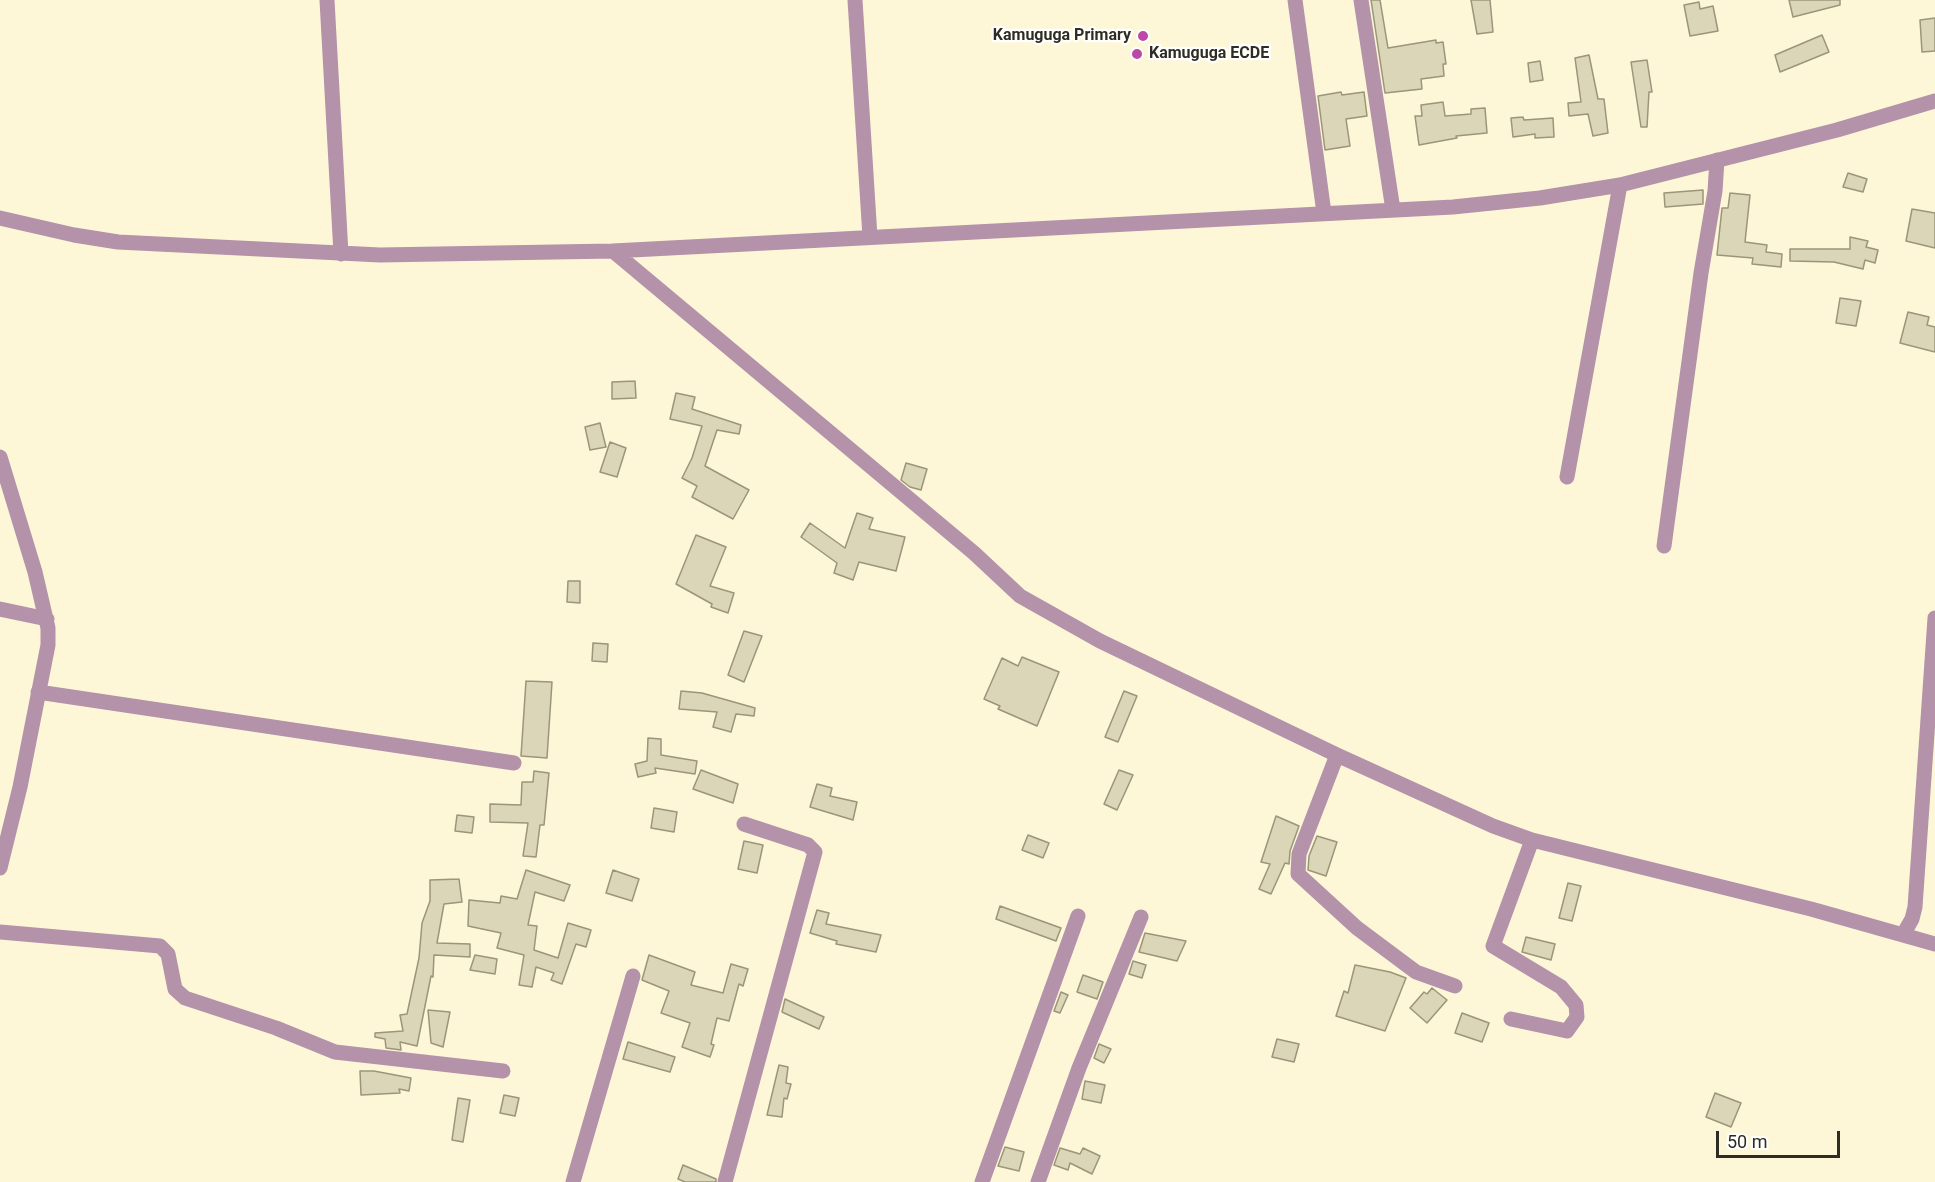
<!DOCTYPE html>
<style>
body{margin:0}
#map{position:relative;width:1935px;height:1182px;overflow:hidden;background:#fdf7d8;font-family:Roboto,sans-serif}
canvas{display:block}
.scale{position:absolute;left:1716px;top:1131px;width:124px;height:27px;box-sizing:border-box;border:3px solid #2f2d21;border-top:0;padding-left:8px;font-size:18px;line-height:21px;white-space:nowrap;color:#2f2d21;-webkit-text-stroke:4px #fff;paint-order:stroke}
</style>
<div id="map">
<canvas width="1935" height="1182"></canvas>
<div class="scale">50 m</div>
</div>
<script>
const c = document.querySelector('canvas').getContext('2d');
c.lineJoin = 'round';
function paint(path, color) {
  c.fillStyle = color;
  c.fill(path, 'evenodd');
}
function toPath(rows) {
  const path = new Path2D();
  for (const r of rows) {
    path.moveTo(r[0], r[1]);
    for (let i = 2; i < r.length; i += 2) path.lineTo(r[i], r[i + 1]);
  }
  return path;
}
function strokePath(path, color, width, dash) {
  c.strokeStyle = color;
  c.lineWidth = width;
  c.lineCap = dash ? 'butt' : 'round';
  c.setLineDash(dash || []);
  c.stroke(path);
}
function write(font, color, halo, rows, align = 'center') {
  c.font = font + ' Roboto,sans-serif';
  c.lineWidth = 4.5;
  c.setLineDash([]);
  c.textBaseline = 'middle';
  c.strokeStyle = halo;
  c.fillStyle = color;
  for (const [text, x, y, turn = 0] of rows) {
    c.save();
    c.translate(x, y);
    c.rotate((+turn || 0) * Math.PI / 180);
    c.textAlign = isNaN(turn) ? turn : align;
    if (halo) c.strokeText(text, 0, 0);
    c.fillText(text, 0, 0);
    c.restore();
  }
}
const building = toPath([
 [1371,0,1380,0,1388,48,1436,40,1436,43,1443,42,1446,64,1443,64,1444,76,1421,79,1422,89,1385,93,1371,0],
 [1471,0,1490,0,1493,32,1477,34,1471,0],
 [1789,0,1840,0,1840,5,1793,17,1789,0],
 [1699,2,1700,9,1713,6,1718,31,1690,36,1684,5,1699,2],
 [1935,18,1935,51,1922,52,1920,20,1935,18],
 [1822,35,1829,52,1780,72,1775,55,1822,35],
 [1589,55,1598,99,1604,99,1608,133,1593,136,1588,114,1569,116,1568,103,1581,102,1575,58,1589,55],
 [1647,60,1652,92,1649,92,1647,127,1641,127,1631,62,1647,60],
 [1540,61,1543,80,1530,82,1528,63,1540,61],
 [1341,92,1342,95,1364,92,1367,116,1346,119,1350,146,1325,150,1318,96,1341,92],
 [1443,102,1445,116,1471,114,1471,109,1485,108,1487,133,1456,136,1457,138,1419,145,1415,116,1422,116,1421,105,1443,102],
 [1523,117,1524,120,1553,118,1554,137,1535,138,1535,134,1513,137,1511,118,1523,117],
 [1848,173,1867,179,1863,192,1843,187,1848,173],
 [1703,190,1703,204,1665,207,1664,193,1703,190],
 [1730,193,1750,195,1745,242,1767,245,1766,252,1782,254,1781,267,1752,264,1753,258,1717,255,1722,208,1728,208,1730,193],
 [1912,209,1935,213,1935,248,1906,241,1912,209],
 [1850,237,1868,241,1866,247,1878,250,1875,263,1865,260,1863,269,1834,262,1790,261,1790,249,1850,249,1850,237],
 [1840,298,1861,301,1856,326,1836,323,1840,298],
 [1908,312,1929,317,1927,325,1935,327,1935,352,1900,343,1908,312],
 [635,381,636,398,612,399,612,382,635,381],
 [676,393,695,397,692,409,741,425,739,434,717,430,705,466,749,490,733,519,692,497,697,486,682,478,692,458,702,426,670,419,676,393],
 [600,423,606,447,590,450,585,427,600,423],
 [610,442,626,448,617,477,600,472,610,442],
 [906,463,927,469,921,490,910,487,901,480,906,463],
 [857,513,873,518,869,529,905,537,896,571,859,562,853,580,834,573,837,563,801,537,810,523,845,548,857,513],
 [696,535,726,547,710,586,734,593,728,613,711,607,712,604,676,584,696,535],
 [568,581,580,581,580,603,567,602,568,581],
 [744,631,762,636,744,682,728,675,744,631],
 [593,643,608,644,607,662,592,661,593,643],
 [1022,657,1059,672,1037,726,998,709,1000,706,984,699,1002,658,1018,666,1022,657],
 [526,681,552,682,547,758,521,756,526,681],
 [681,691,702,693,755,708,754,716,736,714,731,732,713,727,717,712,679,709,681,691],
 [1124,691,1137,696,1118,742,1105,737,1124,691],
 [648,738,661,739,661,755,697,761,695,774,655,768,656,773,638,777,635,764,647,761,648,738],
 [701,770,738,784,733,803,693,789,701,770],
 [1119,770,1133,775,1117,810,1104,804,1119,770],
 [534,771,549,773,544,825,540,825,536,857,523,856,528,823,490,822,490,804,521,805,522,782,533,782,534,771],
 [817,784,832,788,830,796,857,802,853,820,810,807,817,784],
 [654,808,677,812,674,832,651,828,654,808],
 [457,815,474,817,472,833,455,831,457,815],
 [1276,816,1299,826,1290,851,1289,864,1285,863,1271,894,1259,889,1270,864,1261,862,1276,816],
 [1028,835,1049,843,1043,858,1022,850,1028,835],
 [1317,836,1337,842,1326,876,1308,870,1309,856,1317,836],
 [744,841,763,845,757,873,738,869,744,841],
 [526,870,570,885,564,901,535,892,528,925,537,926,534,950,558,958,568,923,591,930,586,947,576,944,562,984,551,980,554,973,536,967,532,987,519,985,524,955,497,948,501,933,468,926,469,900,500,903,501,896,517,899,526,870],
 [613,870,639,879,632,901,606,893,613,870],
 [459,879,462,902,444,904,437,943,470,944,470,957,434,955,433,977,431,976,417,1046,400,1042,401,1050,386,1048,385,1039,375,1037,375,1033,403,1031,400,1015,407,1014,419,958,422,923,430,901,430,880,459,879],
 [1568,883,1581,886,1572,921,1559,918,1568,883],
 [1000,906,1061,928,1056,941,996,919,1000,906],
 [817,910,829,913,826,924,881,935,876,952,836,944,837,941,810,933,817,910],
 [1145,933,1186,941,1177,961,1139,952,1145,933],
 [1526,937,1555,944,1551,960,1522,952,1526,937],
 [475,955,497,959,495,974,470,970,475,955],
 [649,955,695,972,691,985,723,993,731,964,748,969,743,986,739,984,729,1021,717,1018,711,1044,714,1045,710,1057,682,1047,690,1023,661,1013,669,991,642,980,649,955],
 [1133,961,1146,965,1142,978,1129,974,1133,961],
 [1355,965,1390,972,1406,978,1385,1031,1336,1016,1344,991,1348,993,1355,965],
 [1083,975,1103,982,1097,999,1077,992,1083,975],
 [1432,988,1447,1000,1427,1023,1410,1008,1424,992,1427,994,1432,988],
 [1061,992,1068,995,1060,1013,1054,1011,1061,992],
 [785,999,824,1017,819,1029,782,1012,785,999],
 [428,1010,450,1012,443,1047,431,1043,428,1010],
 [1462,1013,1489,1023,1482,1042,1455,1033,1462,1013],
 [1277,1039,1299,1044,1294,1062,1272,1057,1277,1039],
 [628,1042,675,1057,670,1072,623,1059,628,1042],
 [1099,1044,1111,1049,1104,1063,1094,1058,1099,1044],
 [779,1065,788,1067,786,1083,791,1084,787,1099,784,1098,782,1117,767,1115,779,1065],
 [360,1071,374,1071,411,1078,409,1091,399,1089,400,1093,361,1095,360,1071],
 [1085,1081,1105,1085,1101,1103,1082,1099,1085,1081],
 [1715,1093,1741,1103,1731,1127,1706,1117,1715,1093],
 [504,1095,519,1098,515,1116,500,1113,504,1095],
 [458,1098,470,1100,463,1142,452,1140,458,1098],
 [1005,1147,1024,1152,1019,1171,998,1166,1005,1147],
 [1060,1148,1080,1154,1083,1148,1100,1156,1092,1174,1070,1163,1068,1170,1054,1165,1060,1148],
 [683,1165,716,1179,716,1182,685,1182,678,1179,683,1165]
]);
paint(building, '#dcd6b8');
strokePath(building, '#9b9579', 1.5);
strokePath(toPath([
 [327,0,341,254],
 [855,0,870,237],
 [1295,0,1324,213],
 [1361,0,1393,210],
 [0,218,74,235,118,242,380,255,613,251,1453,207,1540,198,1620,185,1837,130,1935,101],
 [613,251,974,553,1020,596,1100,641,1337,755,1493,826,1532,840,1811,909,1935,944],
 [0,457,35,572,48,628,48,645,20,787,0,868],
 [1567,477,1620,185],
 [1664,546,1701,273,1715,191,1717,160],
 [0,609,47,619],
 [38,692,514,763],
 [1337,755,1299,854,1298,874,1357,928,1416,972,1455,986],
 [0,932,160,946,168,954,175,989,185,998,276,1028,335,1052,503,1071],
 [1904,933,1912,919,1915,907,1935,618],
 [1511,1019,1567,1031,1577,1017,1576,1005,1561,987,1493,946,1532,840],
 [573,1182,633,976],
 [725,1182,815,852,808,845,744,824],
 [982,1182,1078,916],
 [1038,1182,1079,1068,1141,917]
]), '#b392aa', 15);
for (const [x, y, r, color] of [
 [1143,36,6,"#bc4aa5"],
 [1137,54,6,"#bc4aa5"]
]) {
  const dot = new Path2D();
  dot.arc(x, y, r, 0, 2 * Math.PI);
  c.fillStyle = color;
  c.fill(dot);
  strokePath(dot, '#fff', 2);
}
write('bold 16px', '#2f2d21', '#fff', [
 ["Kamuguga Primary",1131,36],
 ["Kamuguga ECDE",1149,54,"left"]
], 'right');
</script>
